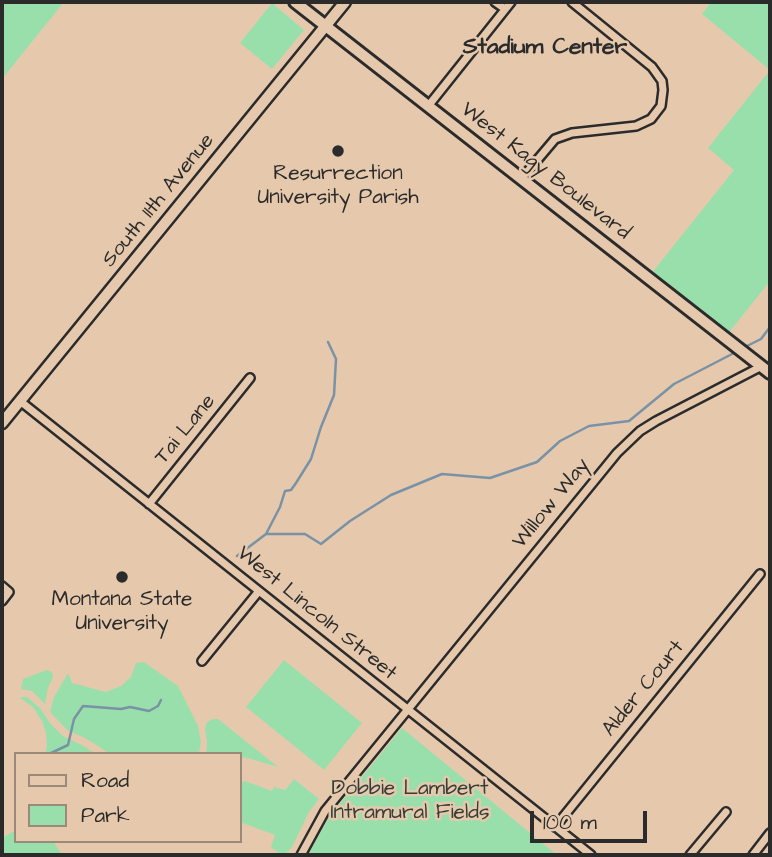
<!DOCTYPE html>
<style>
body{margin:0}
#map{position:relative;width:772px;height:857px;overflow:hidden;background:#e6c9ad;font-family:"Architects Daughter",sans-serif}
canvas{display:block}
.frame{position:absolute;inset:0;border:4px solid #2b2b2b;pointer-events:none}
.legend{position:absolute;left:14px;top:752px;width:228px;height:91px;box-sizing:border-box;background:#e6c9ad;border:2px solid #9b8a79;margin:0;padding:9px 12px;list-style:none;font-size:21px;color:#2b2b2b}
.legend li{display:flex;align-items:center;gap:14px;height:35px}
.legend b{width:35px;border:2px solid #9b8a79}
.scale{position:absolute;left:530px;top:811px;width:117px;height:32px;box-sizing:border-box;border:4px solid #2b2b2b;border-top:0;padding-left:9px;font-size:21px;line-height:24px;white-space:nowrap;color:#2b2b2b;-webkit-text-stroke:5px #e6c9ad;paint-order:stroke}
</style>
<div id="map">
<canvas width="772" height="857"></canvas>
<div class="frame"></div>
<ul class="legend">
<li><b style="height:9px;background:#e6c9ad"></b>Road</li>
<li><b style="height:19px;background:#99dfac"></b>Park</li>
</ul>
<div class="scale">100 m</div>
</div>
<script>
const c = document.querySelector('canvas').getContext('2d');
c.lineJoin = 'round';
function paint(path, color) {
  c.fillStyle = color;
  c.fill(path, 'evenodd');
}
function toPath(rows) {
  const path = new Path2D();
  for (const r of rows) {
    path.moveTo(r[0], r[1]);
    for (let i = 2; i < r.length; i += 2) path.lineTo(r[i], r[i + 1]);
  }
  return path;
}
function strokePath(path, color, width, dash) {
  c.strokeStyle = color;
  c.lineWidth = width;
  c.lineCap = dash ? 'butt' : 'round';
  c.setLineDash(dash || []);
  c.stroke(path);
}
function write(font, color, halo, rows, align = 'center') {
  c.font = font + ' "Architects Daughter",sans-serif';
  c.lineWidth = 5;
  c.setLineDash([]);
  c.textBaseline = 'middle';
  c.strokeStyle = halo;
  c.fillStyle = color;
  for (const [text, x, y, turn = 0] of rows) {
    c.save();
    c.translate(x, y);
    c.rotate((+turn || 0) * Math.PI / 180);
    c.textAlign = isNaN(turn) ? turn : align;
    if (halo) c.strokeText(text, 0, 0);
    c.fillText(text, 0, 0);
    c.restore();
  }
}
paint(toPath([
 [2,2,64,2,2,79],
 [711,2,770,2,770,281,727,335,651,274,734,170,708,148,770,70,702,14],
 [272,3,304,30,272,69,240,43],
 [284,660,362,723,324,770,246,707],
 [144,662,178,686,198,726,201,742,199,754,110,754,87,739,67,730,50,712,54,697,68,673,72,683,106,692,121,686,131,677,136,663],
 [47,670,52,672,53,677,48,688,45,704,32,691,21,689,23,679],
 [22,697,27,697,40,708,50,723,63,736,82,745,96,754,45,754,47,746,46,733,42,721,33,707,20,698],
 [213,719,218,719,278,767,244,757,240,760,240,754,206,754,207,742,205,729,207,722],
 [402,728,557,855,308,855,329,817],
 [294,779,319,799,309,812,292,847,284,855,281,855,271,847,275,835,240,822,240,783,245,781,272,791,274,787,285,790],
 [16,830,16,841,53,841,62,855,2,855,2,838]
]), '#99dfac');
strokePath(toPath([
 [747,346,761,339,770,327],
 [266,534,280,507,285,491,291,490,296,483,311,459,321,427,334,395,336,359,328,342],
 [237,556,266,534,305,534,321,544,350,521,391,495,442,474,490,478,537,462,560,441,589,426,629,421,674,384,734,353],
 [49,754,68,745,74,719,83,706,121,709,130,707,149,711,158,706,161,700]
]), '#7992a6', 2.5);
const minor = toPath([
 [495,2,505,9],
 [429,105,511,2],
 [522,178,555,139,572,133,636,126,651,119,661,106,663,90,662,81,652,67,572,2],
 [20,401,591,855],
 [149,504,250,378],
 [2,586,9,592,2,601],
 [202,661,259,591],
 [555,827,760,574],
 [301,855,325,811,617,453,640,431,656,421,762,366],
 [690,855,726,812],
 [753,855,770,833]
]);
const tertiary = toPath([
 [2,423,345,2]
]);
const secondary = toPath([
 [295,2,770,373]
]);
strokePath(minor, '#2b2b2b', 12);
strokePath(tertiary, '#2b2b2b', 15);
strokePath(secondary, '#2b2b2b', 16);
strokePath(minor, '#e6c9ad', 7);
strokePath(tertiary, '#e6c9ad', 10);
strokePath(secondary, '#e6c9ad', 10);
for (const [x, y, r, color] of [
 [338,151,7,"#2b2b2b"],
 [122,577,7,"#2b2b2b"]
]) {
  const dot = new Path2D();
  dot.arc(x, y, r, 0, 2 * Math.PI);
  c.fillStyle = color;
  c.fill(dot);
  strokePath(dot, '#e6c9ad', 2.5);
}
write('21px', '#2b2b2b', '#e6c9ad', [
 ["West Kagy Boulevard",545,172,38],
 ["South 11th Avenue",159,201,-51],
 ["Tai Lane",186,430,-51],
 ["Willow Way",552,504,-51],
 ["West Lincoln Street",316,614,39],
 ["Alder Court",644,689,-51]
]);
write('21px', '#2b2b2b', '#e6c9ad', [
 ["Resurrection",338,175],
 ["University Parish",338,199],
 ["Montana State",122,601],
 ["University",122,625]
]);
write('21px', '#363d38', '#e6c9ad', [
 ["Dobbie Lambert",410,790],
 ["Intramural Fields",410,814]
]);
write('bold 23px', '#2b2b2b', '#e6c9ad', [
 ["Stadium Center",545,48]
]);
</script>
